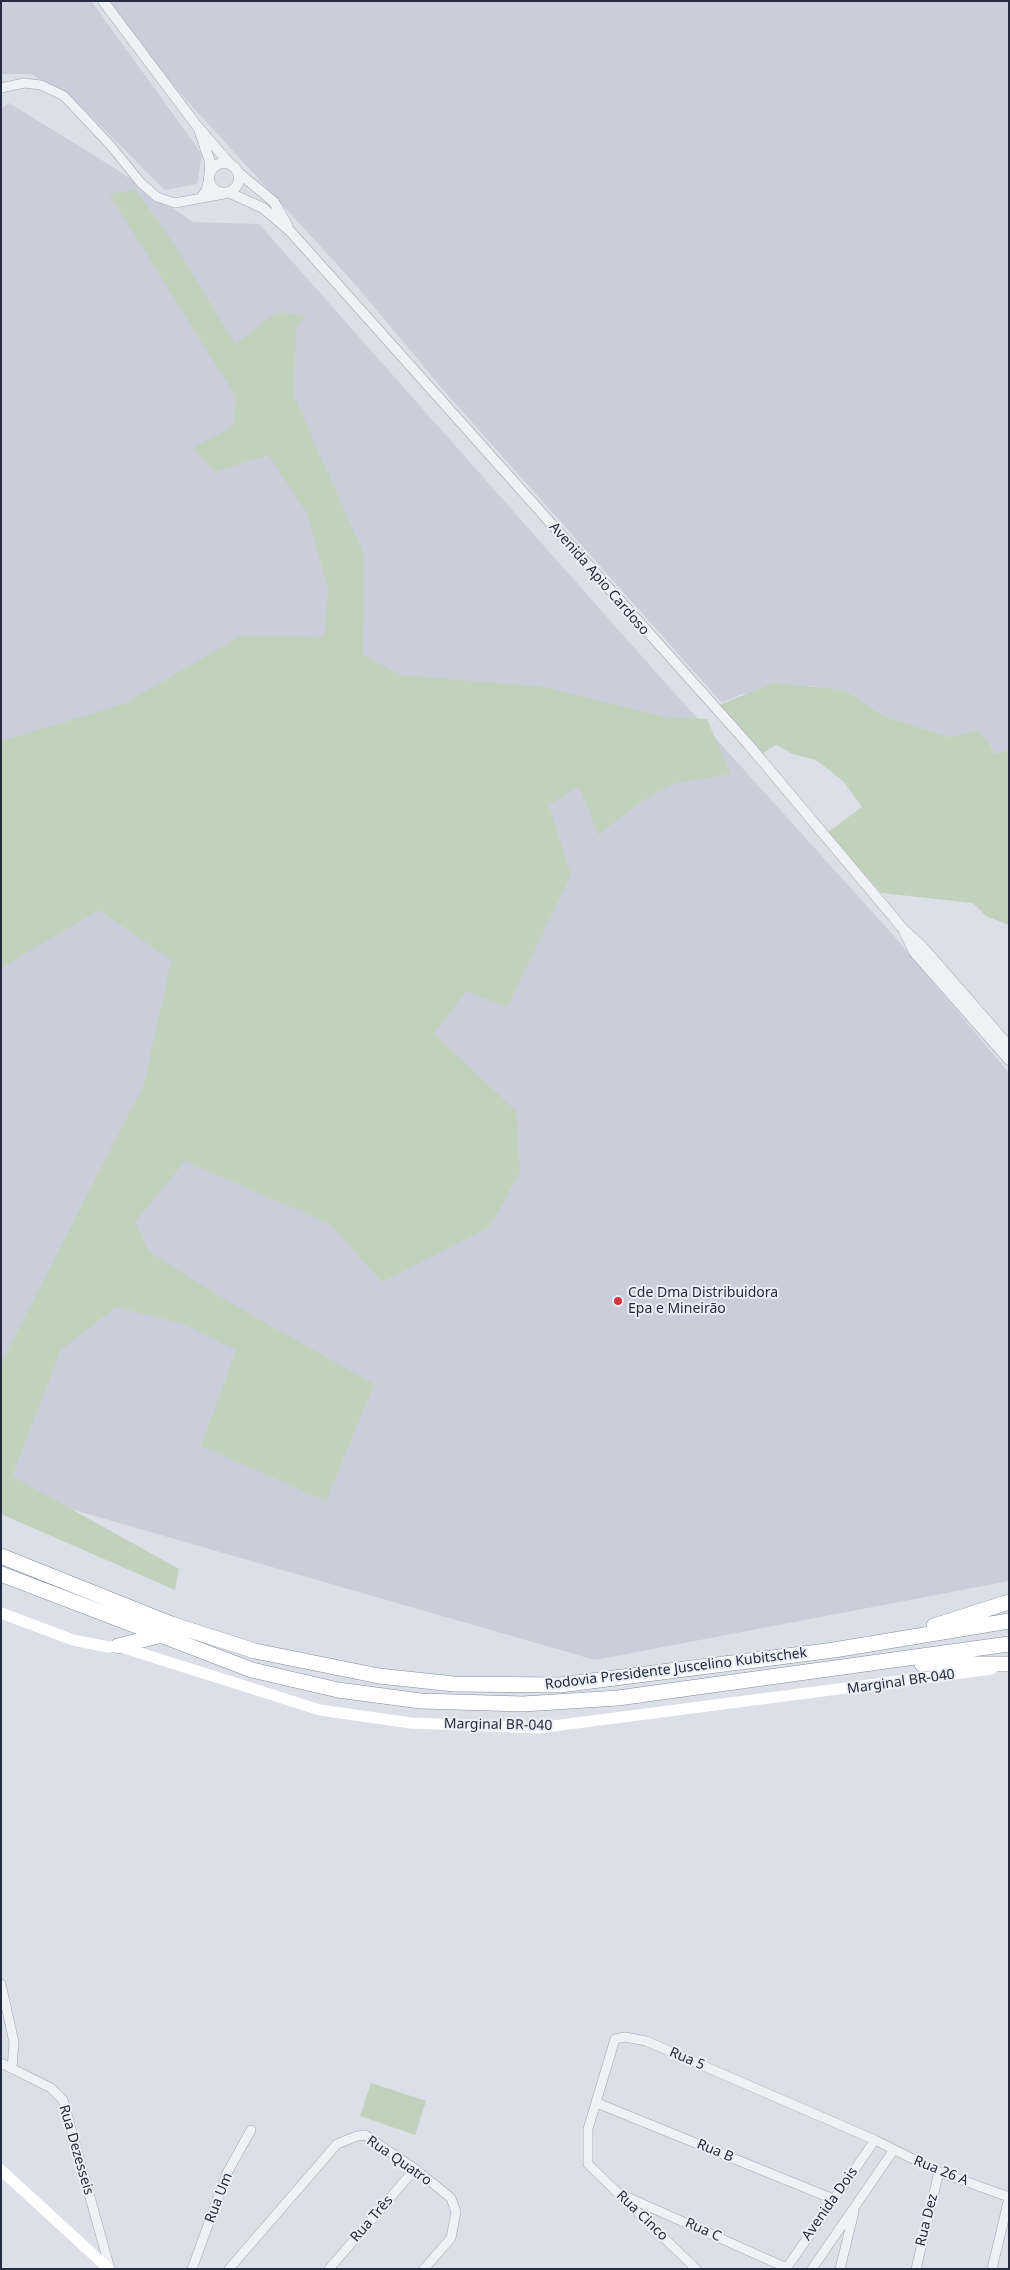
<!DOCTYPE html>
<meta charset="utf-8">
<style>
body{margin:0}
#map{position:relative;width:1010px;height:2270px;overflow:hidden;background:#dcdfe8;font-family:"Noto Sans",sans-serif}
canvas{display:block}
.frame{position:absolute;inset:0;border:2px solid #252c3f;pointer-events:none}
</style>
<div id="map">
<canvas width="1010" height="2270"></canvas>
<div class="frame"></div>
</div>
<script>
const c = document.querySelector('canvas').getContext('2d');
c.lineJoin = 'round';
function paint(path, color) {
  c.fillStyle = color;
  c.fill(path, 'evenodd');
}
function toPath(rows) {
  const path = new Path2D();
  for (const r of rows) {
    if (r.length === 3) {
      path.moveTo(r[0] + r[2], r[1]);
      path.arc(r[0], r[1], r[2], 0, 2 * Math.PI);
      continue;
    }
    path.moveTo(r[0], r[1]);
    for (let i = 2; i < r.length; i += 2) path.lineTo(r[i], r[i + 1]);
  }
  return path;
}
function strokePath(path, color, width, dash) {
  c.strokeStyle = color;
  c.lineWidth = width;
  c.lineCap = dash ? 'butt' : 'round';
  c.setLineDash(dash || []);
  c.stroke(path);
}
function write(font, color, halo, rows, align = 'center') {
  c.font = font + ' "Noto Sans",sans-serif';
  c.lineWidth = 4;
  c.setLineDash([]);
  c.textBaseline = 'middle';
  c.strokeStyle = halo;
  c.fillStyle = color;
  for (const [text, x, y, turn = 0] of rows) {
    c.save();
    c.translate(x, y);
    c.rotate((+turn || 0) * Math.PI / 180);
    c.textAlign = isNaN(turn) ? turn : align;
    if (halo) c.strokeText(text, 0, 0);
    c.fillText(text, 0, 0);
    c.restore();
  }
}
paint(toPath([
 [1,1,91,1,202,154,197,184,165,190,74,99,31,74,1,74],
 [109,1,1009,1,1009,750,995,754,988,741,976,730,950,737,884,716,845,690,829,690,811,686,742,694,722,703,447,394,354,283,169,81],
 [9,103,113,167,193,222,259,224,653,669,894,936,1009,1073,1009,1581,595,1660,1,1489,1,109]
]), '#caceda');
paint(toPath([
 [135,189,175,245,235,344,277,312,307,316,296,327,294,396,364,554,363,655,401,675,544,687,665,717,707,719,731,774,676,783,643,800,598,835,579,786,549,805,571,875,507,1007,466,991,434,1034,516,1111,520,1172,489,1227,382,1282,330,1224,185,1161,135,1222,149,1252,236,1306,374,1384,326,1501,201,1446,236,1350,183,1324,116,1307,61,1350,12,1476,179,1569,175,1590,1,1514,1,1363,144,1084,171,960,99,910,1,968,1,741,124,704,240,636,324,637,328,590,307,513,268,455,215,472,193,448,233,426,236,397,109,194],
 [773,683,845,690,884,716,950,737,976,730,988,741,995,754,1009,750,1009,925,986,916,973,903,881,893,828,832,862,807,843,781,816,760,793,754,776,745,762,754,717,706],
 [371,2083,426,2101,415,2135,360,2116]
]), '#c0d2bc');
const minor = toPath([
 [1,88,24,83,41,85,64,96,111,146,141,183,157,197,175,203,224,194],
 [201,197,206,190,209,178],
 [1,1984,14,2042,12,2068],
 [1,2063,51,2088,63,2100,110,2269],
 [597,2103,833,2199],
 [625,2196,787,2268],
 [192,2269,227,2173,251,2130],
 [229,2269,337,2144,357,2136,365,2135,415,2169,451,2198,456,2212,451,2238,424,2269],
 [329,2269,415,2169],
 [696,2269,588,2164,588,2129,615,2039,625,2037,646,2041,875,2140,939,2172,1009,2197],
 [786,2269,875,2140],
 [812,2269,893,2151],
 [840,2269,854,2212],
 [916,2269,939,2172],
 [992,2269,1009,2198]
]);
const tertiary = toPath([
 [103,1,197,126,230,164],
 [199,129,210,162,210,172],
 [224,178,15],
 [239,173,274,202,287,225],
 [230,193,263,208,290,231,748,744,904,930,921,945,1009,1046],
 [904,931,914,952,1009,1060]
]);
const motorway = toPath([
 [1,1556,171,1624,255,1651,379,1676,454,1684,560,1685,834,1650,1009,1621],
 [1,1574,252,1670,338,1690,421,1701,523,1704,618,1698,1009,1644],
 [934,1626,1009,1602],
 [118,1646,162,1635],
 [922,1664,1009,1664]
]);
strokePath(minor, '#a1a6b2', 10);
strokePath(tertiary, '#a1a6b2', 11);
strokePath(motorway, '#828b9f', 16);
strokePath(minor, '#eff1f6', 9);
strokePath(tertiary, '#eff1f6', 10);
strokePath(toPath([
 [1,1613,73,1640,108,1647,118,1646,320,1710,411,1723,538,1728,992,1669],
 [1,2170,109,2269]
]), '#fff', 11);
strokePath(motorway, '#fff', 15);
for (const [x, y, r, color] of [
 [618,1301,5,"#d9353f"]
]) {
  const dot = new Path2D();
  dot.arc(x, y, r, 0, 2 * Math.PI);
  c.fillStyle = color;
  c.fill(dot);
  strokePath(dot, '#ebeff5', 2);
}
write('14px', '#252c3f', '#ebeff5', [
 ["Avenida Apio Cardoso",599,579,49],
 ["Rodovia Presidente Juscelino Kubitschek",676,1669,-7],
 ["Marginal BR-040",901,1682,-8],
 ["Marginal BR-040",498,1725,1],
 ["Rua 5",687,2059,23],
 ["Rua Dezesseis",76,2150,74],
 ["Rua B",715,2151,22],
 ["Rua Quatro",399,2161,35],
 ["Rua 26 A",941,2171,22],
 ["Rua Um",219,2198,-69],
 ["Avenida Dois",830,2204,-55],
 ["Rua Cinco",642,2216,44],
 ["Rua Três",372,2219,-49],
 ["Rua Dez",927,2220,-76],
 ["Rua C",703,2230,24]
]);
write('14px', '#252c3f', '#ebeff5', [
 ["Cde Dma Distribuidora",628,1293],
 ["Epa e Mineirão",628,1309]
], 'left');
</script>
